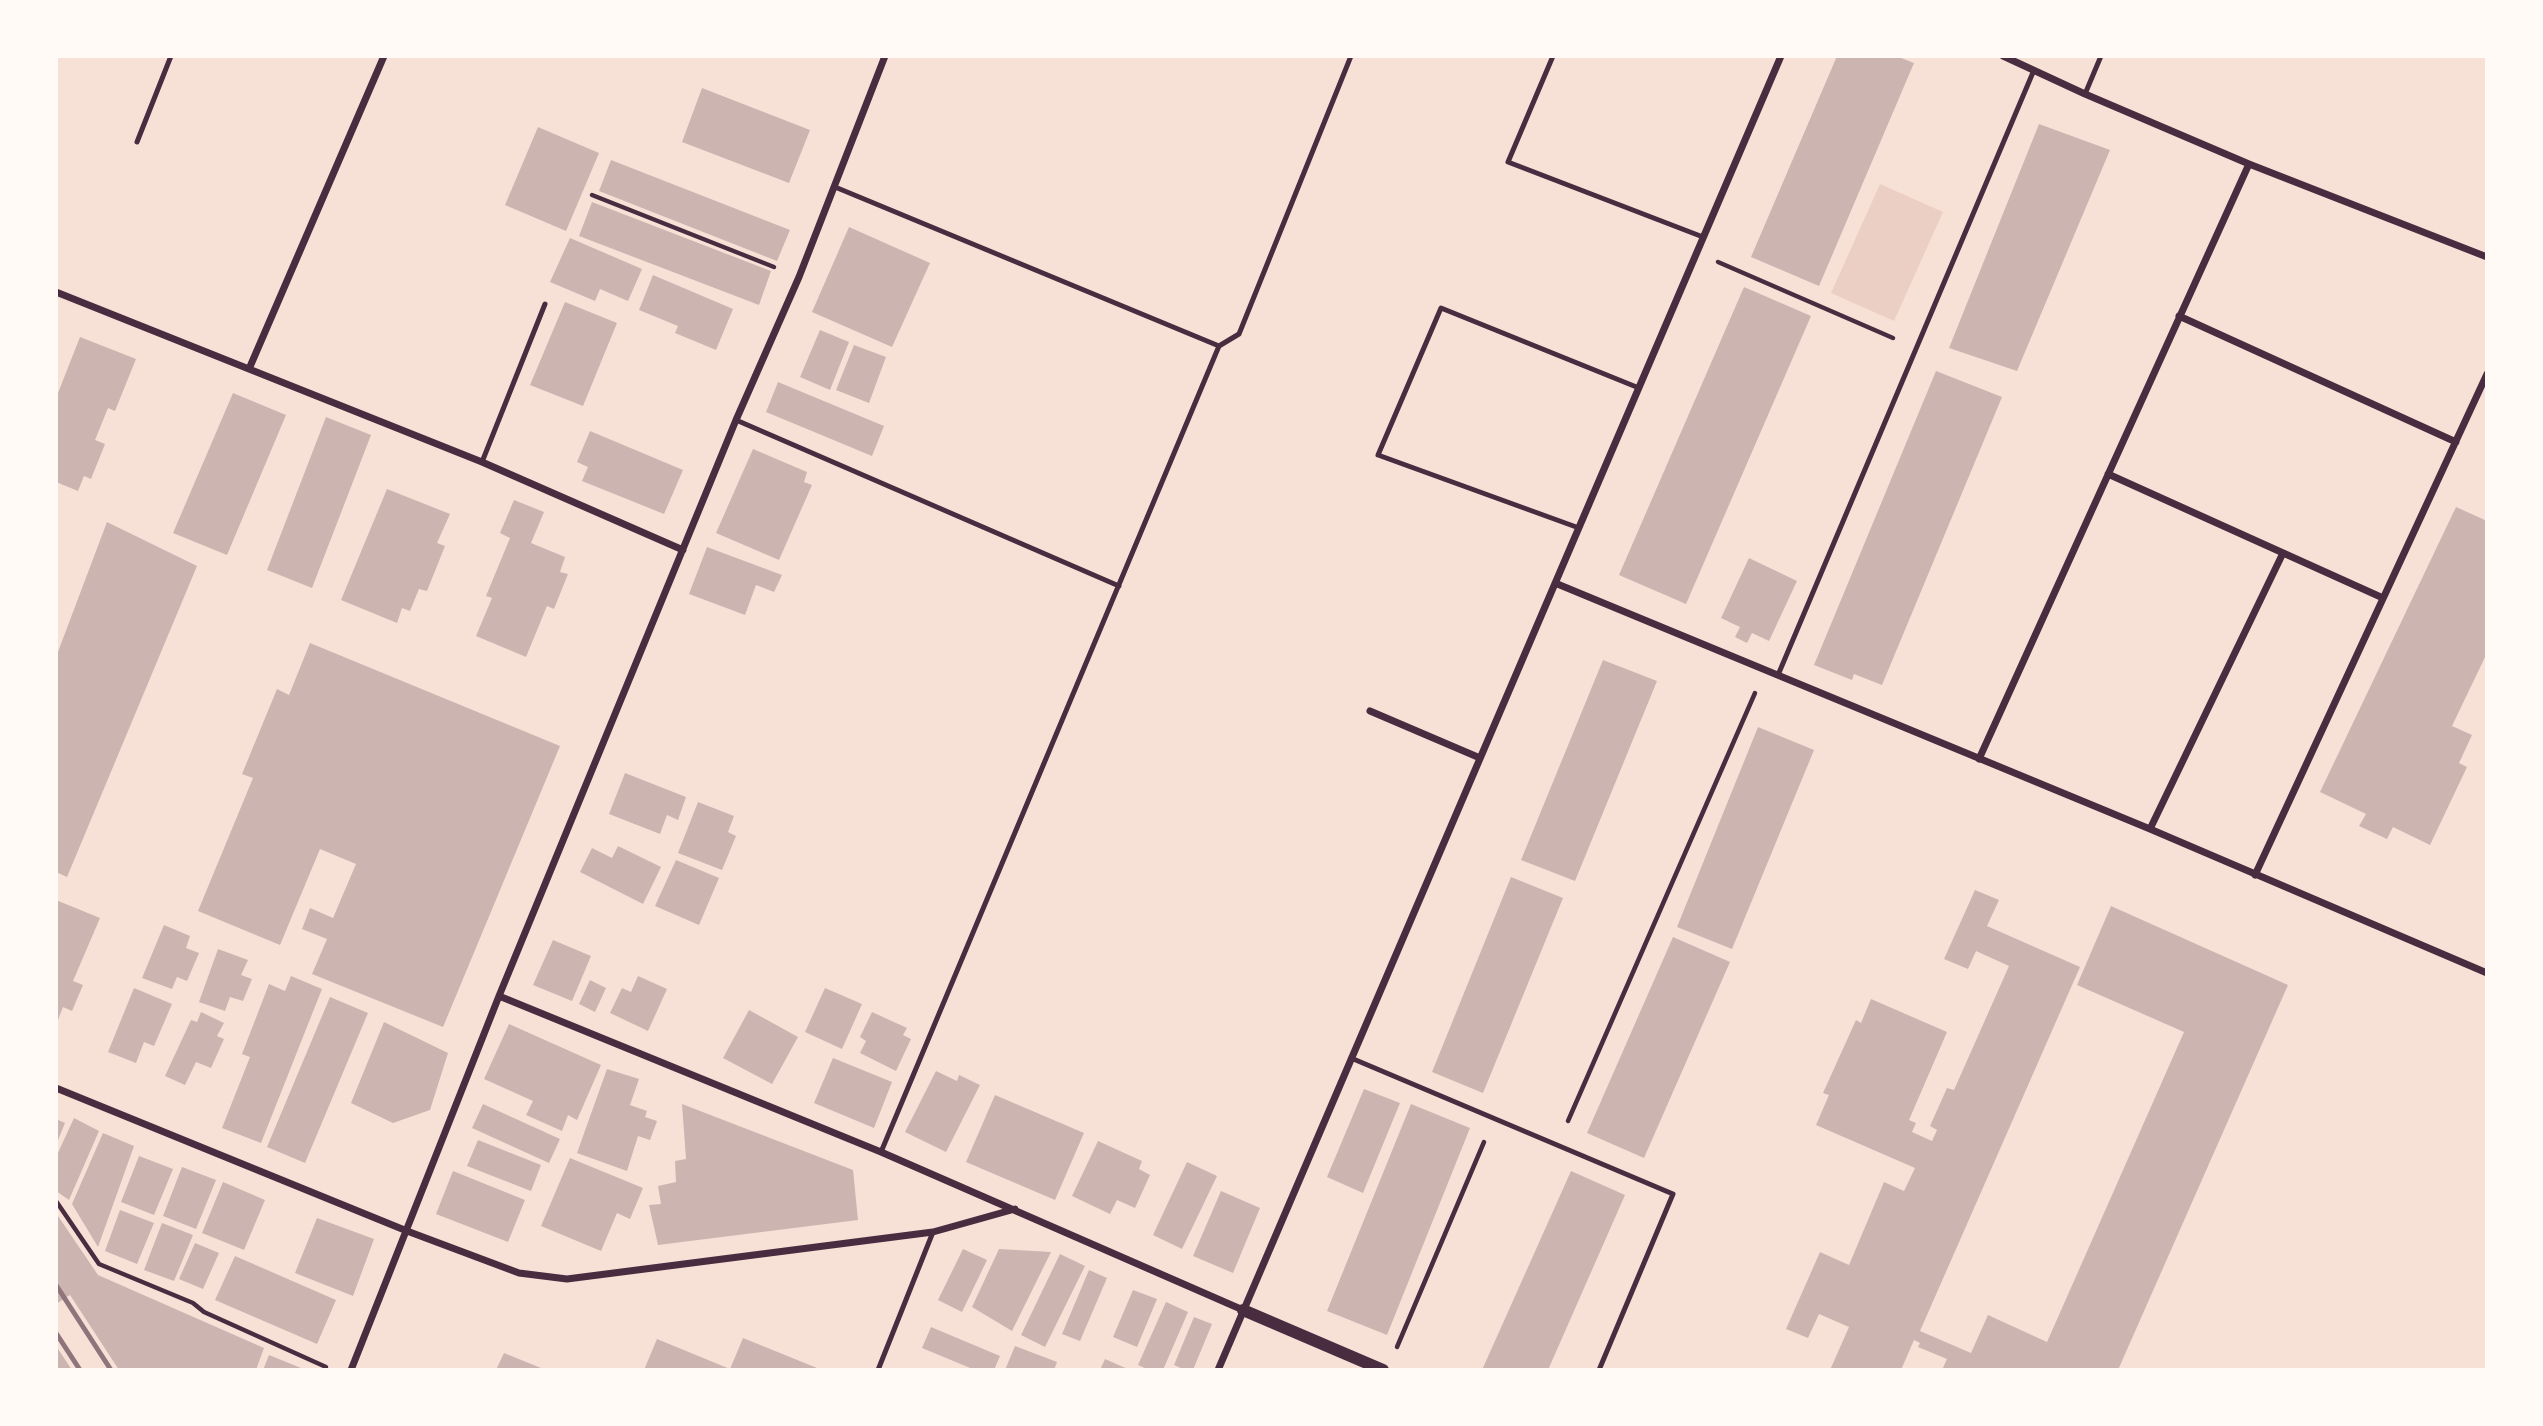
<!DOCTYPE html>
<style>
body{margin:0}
#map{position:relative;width:2543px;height:1426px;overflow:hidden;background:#f7e1d7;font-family:"Varela Round",sans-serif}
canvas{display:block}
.frame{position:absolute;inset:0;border:58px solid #fffaf5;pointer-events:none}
</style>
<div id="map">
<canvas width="2543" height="1426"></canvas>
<div class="frame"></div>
</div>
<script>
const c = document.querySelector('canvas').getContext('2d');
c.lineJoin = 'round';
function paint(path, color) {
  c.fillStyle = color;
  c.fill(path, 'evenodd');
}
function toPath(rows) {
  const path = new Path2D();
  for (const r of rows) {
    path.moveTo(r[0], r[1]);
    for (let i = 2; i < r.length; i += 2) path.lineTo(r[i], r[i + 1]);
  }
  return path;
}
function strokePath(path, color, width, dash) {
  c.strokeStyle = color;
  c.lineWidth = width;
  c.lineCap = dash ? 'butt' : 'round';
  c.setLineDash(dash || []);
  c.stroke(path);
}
paint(toPath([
 [1880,184,1943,212,1894,321,1831,293]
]), '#ebcfc5');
paint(toPath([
 [1837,56,1896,56,1914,63,1819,286,1751,257],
 [702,88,810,130,789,183,682,142],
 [2039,124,2110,150,2017,371,1949,348],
 [538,127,599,153,566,231,505,205],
 [611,160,790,230,777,261,599,191],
 [592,202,771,271,759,305,579,236],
 [849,227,930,263,892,347,812,312],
 [570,238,642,269,628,301,600,289,595,301,550,282],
 [653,275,733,309,716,350,675,333,678,326,639,310],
 [1744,287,1811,316,1686,604,1619,575],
 [565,302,617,323,583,406,530,385],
 [820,330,849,342,830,390,800,377],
 [80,337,136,359,115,411,108,408,95,440,105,444,91,479,84,476,78,491,56,482,56,398],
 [854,345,886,357,869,403,836,390],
 [1936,371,2002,397,1882,685,1854,674,1852,680,1814,665],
 [778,382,884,426,872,456,766,412],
 [233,393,286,415,227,555,173,533],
 [326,417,371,435,312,588,267,570],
 [590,431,683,470,664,514,582,481,588,467,577,462],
 [753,449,807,472,804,482,812,485,779,560,716,533],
 [387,489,450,514,437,543,445,546,427,591,419,589,410,611,402,608,397,623,341,600],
 [514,500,544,512,531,543,565,557,560,572,568,574,554,609,547,606,526,657,476,636,492,598,486,596,510,538,500,533],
 [2456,507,2487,521,2487,653,2452,726,2472,735,2459,763,2467,767,2430,845,2393,827,2387,839,2359,826,2366,814,2320,792],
 [107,522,197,566,67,877,56,872,56,657],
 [707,547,782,575,774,592,756,585,745,615,689,594],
 [1749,558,1797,581,1769,641,1752,633,1747,643,1735,637,1740,627,1721,618],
 [310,643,560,746,443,1027,312,974,327,939,302,929,310,908,333,918,356,864,320,849,280,945,198,911,253,778,242,774,277,689,289,695],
 [1603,660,1657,681,1575,881,1521,860],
 [1758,727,1814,750,1732,949,1677,927],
 [625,773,686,797,678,820,667,815,660,834,609,814],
 [698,802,734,816,728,832,736,836,722,870,678,853],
 [618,846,661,867,643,904,580,872,592,848,612,858],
 [676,860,719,878,699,925,655,906],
 [1511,877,1563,898,1483,1093,1432,1072],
 [1975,890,1999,900,1987,926,2080,967,1920,1331,1971,1353,1988,1315,2047,1342,2184,1032,2077,985,2111,906,2288,985,2118,1370,1942,1370,1947,1359,1918,1347,1920,1343,1914,1340,1901,1370,1830,1370,1849,1327,1819,1314,1808,1338,1786,1329,1820,1252,1849,1265,1884,1182,1904,1191,1915,1168,1816,1125,1829,1095,1823,1093,1856,1020,1861,1023,1871,999,1947,1032,1909,1120,1916,1123,1912,1132,1932,1141,1937,1130,1930,1126,1947,1088,1954,1090,2009,966,1976,951,1968,969,1944,959],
 [56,900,100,918,73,981,83,985,72,1011,63,1007,56,1025],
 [164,925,190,936,186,948,199,953,187,981,177,977,172,989,142,978],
 [1673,937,1730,962,1644,1158,1587,1133],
 [553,940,591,956,572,1001,533,985],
 [218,949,248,960,241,975,252,979,243,1001,230,997,225,1011,199,1002],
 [291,976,322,989,261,1143,222,1128,250,1057,242,1054,269,984,285,991],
 [638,976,667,989,648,1031,610,1013,622,988,631,992],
 [590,980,606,988,595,1012,579,1004],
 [134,988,172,1004,154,1046,144,1042,136,1063,108,1052],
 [825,988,862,1004,842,1049,805,1032],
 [330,997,368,1013,305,1163,267,1147],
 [749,1010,798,1037,772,1084,723,1058],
 [201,1012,224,1023,217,1036,224,1039,211,1068,196,1062,185,1085,165,1076,191,1020,197,1022],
 [872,1012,907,1028,903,1035,911,1039,896,1071,860,1053,866,1041,860,1037],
 [384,1022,448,1053,430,1110,393,1123,351,1103],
 [509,1024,601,1065,577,1120,568,1115,562,1131,526,1115,533,1101,484,1079],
 [833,1058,892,1082,874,1128,814,1103],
 [607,1069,639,1079,630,1105,647,1111,645,1117,657,1121,650,1140,638,1136,627,1171,577,1153],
 [936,1071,957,1081,959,1075,980,1085,946,1152,905,1132],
 [1364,1089,1400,1103,1363,1193,1327,1177],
 [995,1095,1084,1133,1055,1200,966,1162],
 [483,1104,560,1139,549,1163,472,1128],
 [682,1104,853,1170,858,1220,658,1245,649,1205,661,1204,658,1186,676,1182,675,1161,686,1159],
 [1411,1104,1470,1128,1387,1335,1327,1311],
 [74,1118,99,1131,69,1200,56,1191,56,1157],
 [56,1119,65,1123,56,1145],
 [103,1133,134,1146,98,1247,72,1204],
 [478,1140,541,1165,531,1191,467,1166],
 [1098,1141,1142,1161,1139,1169,1150,1175,1135,1208,1117,1200,1110,1214,1072,1196],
 [139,1156,173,1169,154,1215,121,1202],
 [570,1158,643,1188,630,1219,617,1213,601,1251,541,1226],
 [1187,1162,1217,1176,1182,1249,1153,1235],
 [182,1167,216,1180,196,1229,163,1216],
 [453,1171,525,1200,508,1242,436,1214],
 [1571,1171,1625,1195,1548,1370,1482,1370],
 [223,1182,265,1200,244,1250,202,1233],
 [1221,1191,1260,1208,1233,1273,1193,1256],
 [120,1210,154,1223,137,1264,105,1251],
 [56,1213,98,1275,264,1348,256,1370,119,1370,70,1295,56,1304],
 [317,1218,374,1239,353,1296,295,1273],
 [162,1223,193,1235,174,1281,144,1270],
 [195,1243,219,1253,203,1289,179,1279],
 [963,1249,987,1260,962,1312,938,1300],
 [999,1249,1051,1252,1012,1331,972,1307],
 [1060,1254,1085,1266,1045,1347,1021,1335],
 [235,1256,336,1300,317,1344,215,1300],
 [1089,1270,1107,1278,1080,1341,1062,1334],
 [1133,1290,1157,1299,1137,1347,1113,1337],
 [1166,1302,1188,1312,1163,1370,1149,1370,1138,1365],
 [1194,1317,1212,1324,1193,1370,1185,1370,1174,1365],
 [931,1327,1000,1356,994,1370,975,1370,922,1348],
 [743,1338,822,1370,644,1370,657,1339,730,1369],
 [56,1346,72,1370,56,1370],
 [1015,1346,1057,1362,1054,1370,1005,1370],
 [504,1353,546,1370,496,1370],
 [269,1355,306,1370,263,1370],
 [1105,1359,1130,1370,1100,1370]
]), '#ccb4b1');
strokePath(toPath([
 [592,195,774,267],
 [1718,262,1893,338],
 [1568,1121,1755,693],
 [56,1201,99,1264,193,1303,204,1312,326,1367],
 [1397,1347,1484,1142]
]), '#4a2c40', 4.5);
strokePath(toPath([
 [1553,56,1508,162,1703,237],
 [2085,94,2101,56],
 [137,142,171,56],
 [835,187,1219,346,1239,334,1351,56],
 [736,420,1119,586],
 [482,462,545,304],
 [1579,528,1378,455,1441,308,1639,388],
 [1778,675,2034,70],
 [1351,1058,1673,1194,1599,1370],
 [881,1152,1219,346],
 [878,1370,933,1232]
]), '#4a2c40', 5);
strokePath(toPath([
 [2003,56,2085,94,2249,164,2487,257],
 [56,292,482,462,683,550],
 [2179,316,2456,442],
 [249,369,384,56],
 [2108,474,2383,598],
 [1555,583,2150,829,2487,973],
 [1370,711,1480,758],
 [1979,759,2249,164],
 [2150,829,2283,553],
 [2255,875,2487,374],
 [499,996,881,1152,1243,1310],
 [56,1088,407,1231,519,1273,567,1279,933,1232,1015,1209],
 [351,1370,499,996,736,420,799,277,885,56],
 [1218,1370,1781,56]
]), '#4a2c40', 7);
strokePath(toPath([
 [1243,1310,1383,1370]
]), '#4a2c40', 12);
strokePath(toPath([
 [56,1285,111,1370],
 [56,1333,80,1370]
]), '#8f747c', 5);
</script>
